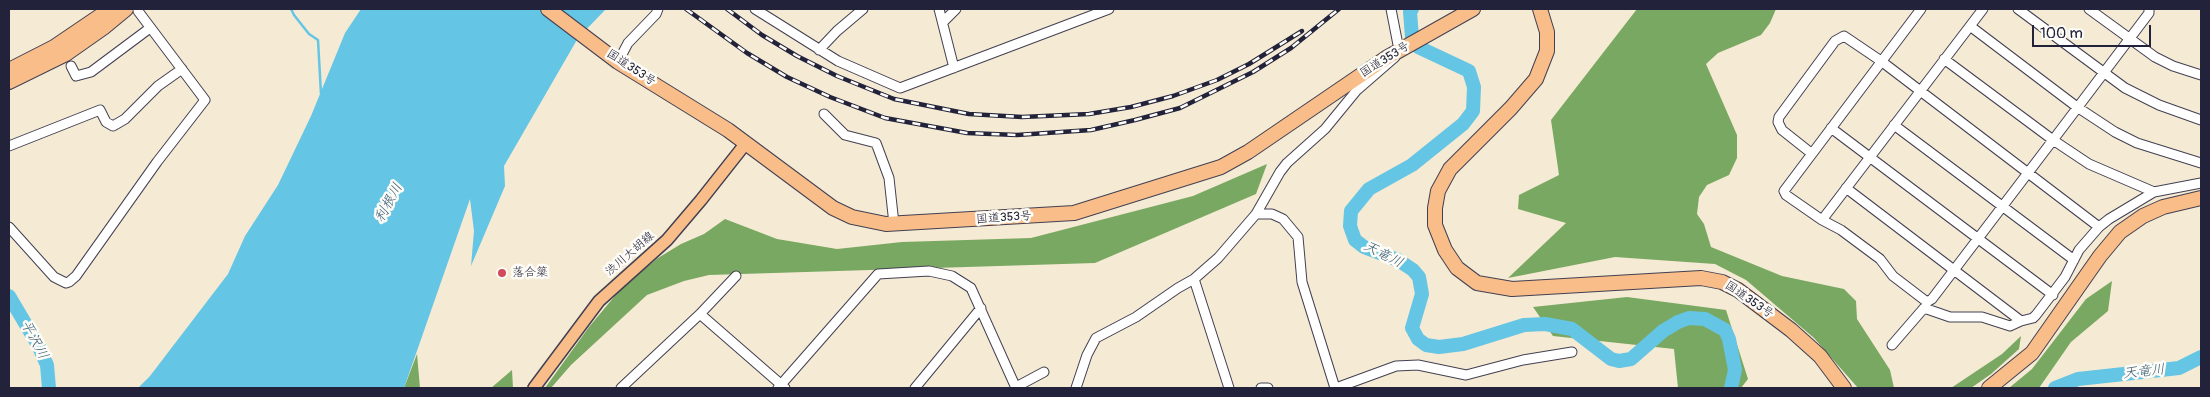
<!DOCTYPE html>
<meta charset="utf-8">
<style>
body{margin:0}
#map{position:relative;width:2210px;height:397px;overflow:hidden;background:#f5ead4;font-family:Pangolin,sans-serif}
canvas{display:block}
.frame{position:absolute;inset:0;border:10px solid #22223b;pointer-events:none}
.scale{position:absolute;left:2032px;top:25px;width:119px;height:22px;box-sizing:border-box;border:2px solid #22223b;border-top:0;padding-left:6px;font-size:15px;line-height:18px;white-space:nowrap;color:#22223b;-webkit-text-stroke:4px #fdfcf7;paint-order:stroke}
</style>
<div id="map">
<canvas width="2210" height="397"></canvas>
<div class="frame"></div>
<div class="scale">100 m</div>
</div>
<script>
const c = document.querySelector('canvas').getContext('2d');
c.lineJoin = 'round';
function paint(path, color) {
  c.fillStyle = color;
  c.fill(path, 'evenodd');
}
function toPath(rows) {
  const path = new Path2D();
  for (const r of rows) {
    path.moveTo(r[0], r[1]);
    for (let i = 2; i < r.length; i += 2) path.lineTo(r[i], r[i + 1]);
  }
  return path;
}
function strokePath(path, color, width, dash) {
  c.strokeStyle = color;
  c.lineWidth = width;
  c.lineCap = dash ? 'butt' : 'round';
  c.setLineDash(dash || []);
  c.stroke(path);
}
function write(font, color, halo, rows, align = 'center') {
  c.font = font + ' Pangolin,"Klee One",sans-serif';
  c.lineWidth = 5;
  c.setLineDash([]);
  c.textBaseline = 'middle';
  c.strokeStyle = halo;
  c.fillStyle = color;
  for (const [text, x, y, turn = 0] of rows) {
    c.save();
    c.translate(x, y);
    c.rotate((+turn || 0) * Math.PI / 180);
    c.textAlign = isNaN(turn) ? turn : align;
    if (halo) c.strokeText(text, 0, 0);
    c.fillText(text, 0, 0);
    c.restore();
  }
}
paint(toPath([
 [1637,9,1776,9,1770,23,1761,35,1718,53,1706,64,1737,135,1737,158,1729,175,1707,185,1699,197,1697,214,1704,224,1711,247,1782,276,1844,289,1856,301,1857,319,1890,370,1894,388,1858,388,1814,338,1746,280,1715,264,1615,257,1508,278,1566,223,1518,209,1519,195,1559,175,1551,120],
 [1267,164,1256,194,1095,263,709,275,684,281,647,295,571,365,551,388,545,388,589,327,624,285,658,258,681,244,704,234,725,219,777,239,837,249,902,242,1031,238,1193,196],
 [2112,281,2108,311,2071,342,2039,388,2009,388,2032,369,2086,299],
 [1627,297,1726,310,1748,379,1741,388,1678,388,1674,349,1553,336,1533,307],
 [2021,336,2019,349,1991,374,1971,388,1951,388,2002,354],
 [417,354,420,388,404,388],
 [512,370,513,388,491,388]
]), '#79a862');
paint(toPath([
 [361,9,606,9,578,38,504,166,505,186,471,266,474,231,470,199,404,388,138,388,150,376,228,274,245,236,278,185,311,116,345,33]
]), '#65c5e4');
strokePath(toPath([
 [291,9,294,15,309,34,318,40,321,94]
]), '#65c5e4', 2.5);
strokePath(toPath([
 [1412,9,1410,12,1412,37,1418,47,1469,71,1474,87,1473,111,1463,124,1412,165,1369,189,1351,211,1350,226,1355,240,1364,247,1398,260,1413,270,1419,277,1422,294,1412,328,1418,339,1426,345,1439,347,1463,344,1524,325,1545,324,1572,329,1611,359,1619,361,1631,359,1663,331,1678,322,1689,318,1705,319,1725,330,1729,339,1735,370,1731,388],
 [9,296,38,345,47,365,49,388],
 [2055,388,2078,379,2179,368,2201,357]
]), '#65c5e4', 14);
const minor = toPath([
 [755,9,838,61,900,88,1109,9],
 [939,9,954,68],
 [1921,9,1784,191,1786,195,1822,220,1841,230,1880,259,1893,276,1927,302,1932,299,2053,140,2149,13,2149,9],
 [2018,9,2125,88,2159,105,2201,120],
 [2089,9,2155,57,2173,66,2201,75],
 [943,22,956,9],
 [1970,26,2077,107,2115,132,2137,143,2201,163],
 [819,50,837,31,863,9],
 [1944,59,2053,140,2089,164,2154,192],
 [618,62,628,43,656,14,658,9],
 [71,66,76,76,91,72,150,28],
 [824,114,845,135,876,143,889,178,894,224],
 [1894,125,2074,260],
 [1831,128,2053,295],
 [9,146,100,110,106,122,113,126,125,119,158,86,182,69],
 [1811,153,1782,130,1778,122,1779,117,1835,41,1844,36,1881,61,2099,227],
 [1846,188,2021,321,2033,318,2036,315,2065,277,2079,250,2099,227,2109,219,2154,192,2201,183],
 [1256,214,1272,214,1283,219,1298,237,1302,282,1335,388],
 [1822,220,1983,9],
 [9,227,54,277,66,283,69,282,76,276,157,162,205,100,138,11],
 [1194,279,1229,388],
 [700,314,785,388],
 [1892,345,1924,308,1950,317,1982,317,2010,326,2021,321],
 [1016,387,1044,372],
 [621,388,700,314,736,276],
 [778,388,878,274,929,271,952,276,971,288,1016,388],
 [915,388,981,308],
 [1076,388,1087,355,1096,338,1136,317,1178,288,1194,279,1218,258,1256,214,1280,172,1287,163,1325,129,1357,90,1395,57,1399,50,1391,9],
 [1261,388,1268,388],
 [1336,388,1396,366,1418,365,1466,375,1523,360,1572,352]
]);
const major = toPath([
 [534,388,599,301,667,240,701,200,746,143]
]);
const highway = toPath([
 [548,9,618,62,728,130,833,208,852,217,886,224,1074,213,1221,167,1248,152,1386,58,1473,9],
 [1540,9,1547,32,1547,51,1536,79,1511,108,1450,169,1438,191,1435,208,1435,225,1445,250,1457,268,1477,283,1512,289,1701,278,1722,282,1738,290,1791,330,1820,356,1844,388],
 [9,70,54,47,110,9],
 [9,82,66,54,103,28,126,9],
 [1989,388,2032,353,2100,256,2120,232,2143,216,2163,207,2201,198]
]);
strokePath(minor, '#424052', 11);
strokePath(major, '#424052', 14);
strokePath(highway, '#424052', 16);
strokePath(minor, '#fff', 9);
strokePath(major, '#f8bd89', 11);
strokePath(highway, '#f8bd89', 14);
const rail = toPath([
 [686,9,747,53,787,77,830,97,885,118,967,133,1017,135,1091,130,1135,120,1180,108,1253,72,1291,48,1339,9],
 [727,9,762,35,797,56,837,76,894,99,969,114,1022,117,1089,114,1131,107,1173,96,1217,80,1249,64,1302,31]
]);
strokePath(rail, '#22223b', 4.5);
strokePath(rail, '#fdfcf7', 2.5, [8]);
for (const [x, y, r, color] of [
 [502,273,5,"#d1495b"]
]) {
  const dot = new Path2D();
  dot.arc(x, y, r, 0, 2 * Math.PI);
  c.fillStyle = color;
  c.fill(dot);
  strokePath(dot, '#fdfcf7', 2);
}
write('12px', '#22223b', '#fdfcf7', [
 ["国道353号",1385,60,-32],
 ["国道353号",631,68,33],
 ["国道353号",1004,218,-4],
 ["渋川大胡線",630,254,-41],
 ["国道353号",1749,300,34]
]);
write('12px', '#22223b', '#fdfcf7', [
 ["落合簗",512,273]
], 'left');
write('italic 14px', '#395b76', '#fdfcf7', [
 ["利根川",389,203,-61],
 ["天竜川",1383,255,27],
 ["平沢川",34,340,62],
 ["天竜川",2144,372,-6]
]);
</script>
